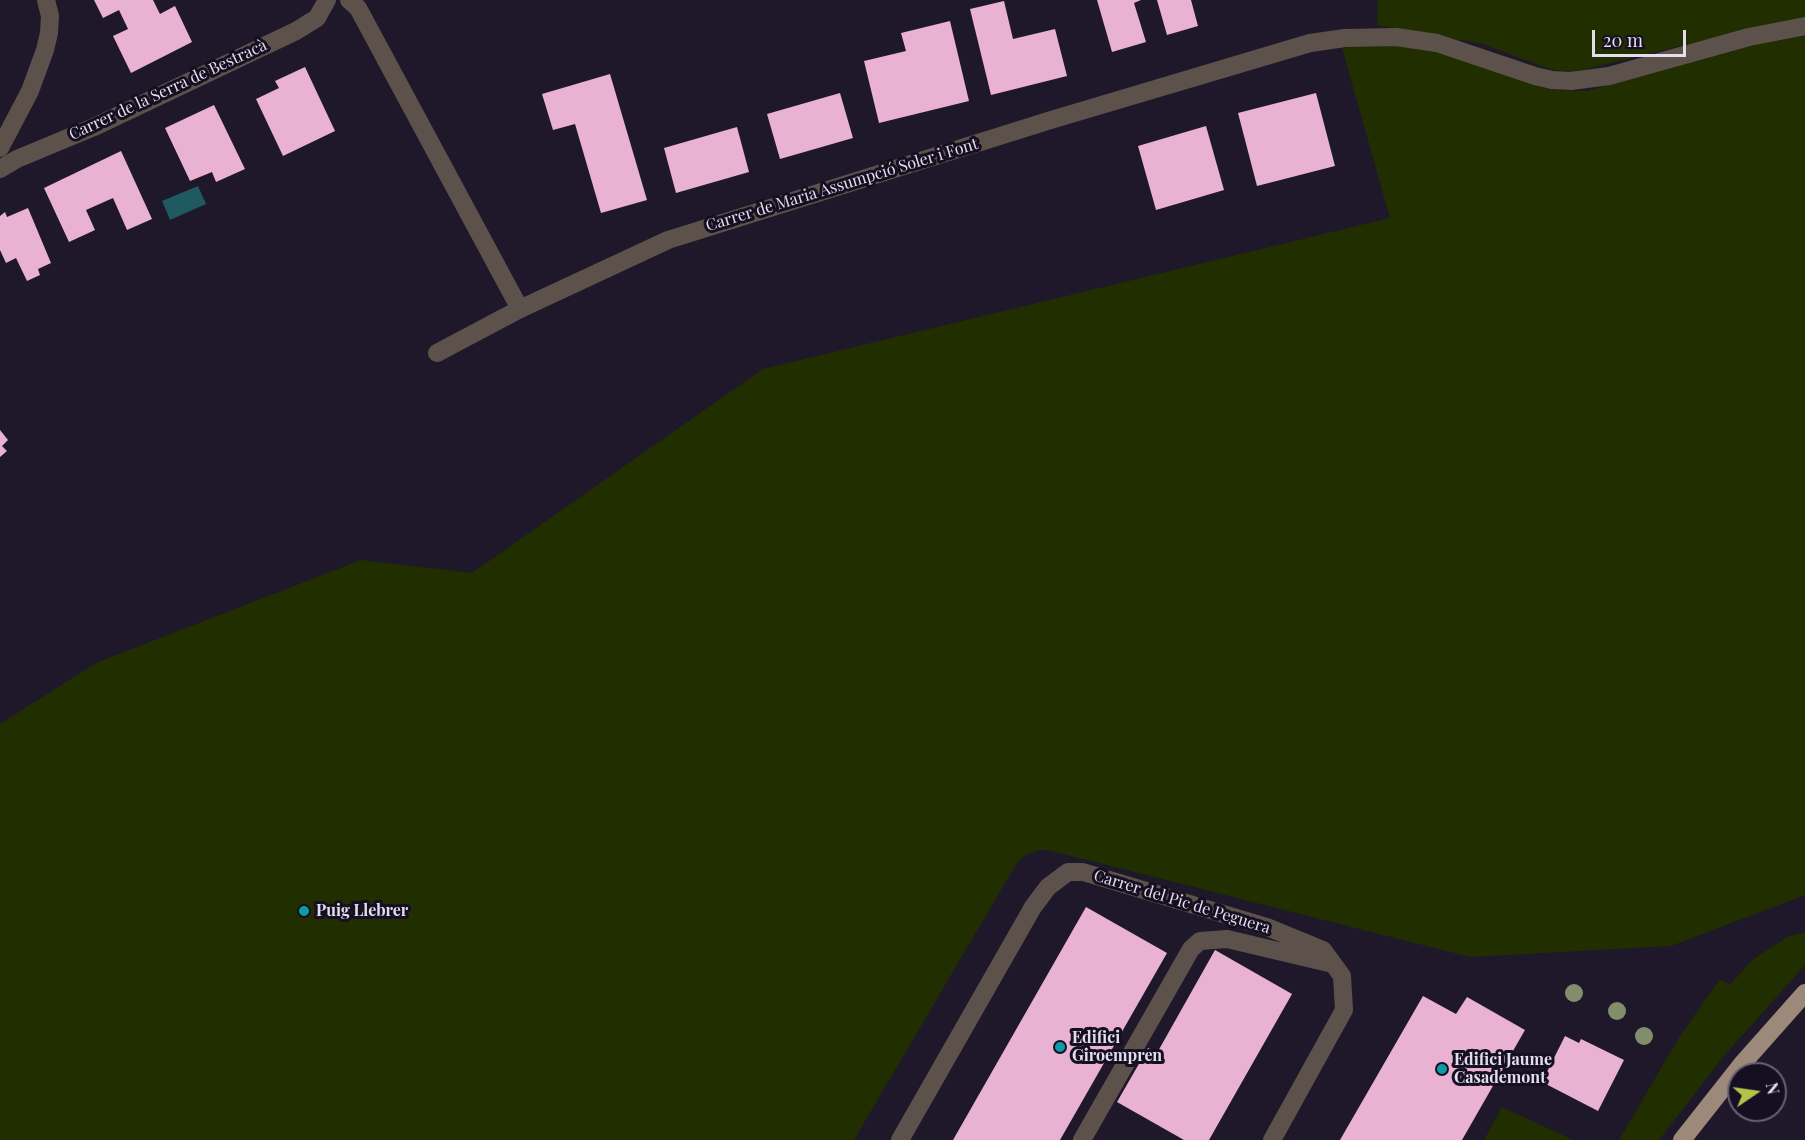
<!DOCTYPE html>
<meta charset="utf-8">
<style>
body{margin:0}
#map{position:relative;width:1805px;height:1140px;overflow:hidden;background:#1f182b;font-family:"Playfair Display",serif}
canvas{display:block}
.north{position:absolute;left:1727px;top:1062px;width:60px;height:60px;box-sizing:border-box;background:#160f21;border:2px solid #686272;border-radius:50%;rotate:77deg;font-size:16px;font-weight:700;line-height:24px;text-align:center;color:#e2deec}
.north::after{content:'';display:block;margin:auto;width:21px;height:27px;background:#b3c24b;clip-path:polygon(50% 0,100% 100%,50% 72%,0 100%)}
.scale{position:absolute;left:1592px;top:30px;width:94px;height:27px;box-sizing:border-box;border:3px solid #e2deec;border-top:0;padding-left:8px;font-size:18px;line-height:21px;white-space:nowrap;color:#e2deec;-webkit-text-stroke:4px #160f21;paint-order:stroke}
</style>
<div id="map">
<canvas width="1805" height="1140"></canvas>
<div class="north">N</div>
<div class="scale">20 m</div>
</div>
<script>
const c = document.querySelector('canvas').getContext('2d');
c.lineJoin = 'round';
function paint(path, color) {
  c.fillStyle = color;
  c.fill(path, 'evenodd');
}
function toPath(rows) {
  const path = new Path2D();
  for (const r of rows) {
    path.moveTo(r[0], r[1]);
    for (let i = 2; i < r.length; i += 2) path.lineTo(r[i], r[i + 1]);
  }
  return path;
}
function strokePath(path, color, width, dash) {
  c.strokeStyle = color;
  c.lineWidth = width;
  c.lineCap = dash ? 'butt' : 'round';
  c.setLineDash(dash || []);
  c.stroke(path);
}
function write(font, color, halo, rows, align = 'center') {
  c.font = font + ' "Playfair Display",serif';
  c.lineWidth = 6;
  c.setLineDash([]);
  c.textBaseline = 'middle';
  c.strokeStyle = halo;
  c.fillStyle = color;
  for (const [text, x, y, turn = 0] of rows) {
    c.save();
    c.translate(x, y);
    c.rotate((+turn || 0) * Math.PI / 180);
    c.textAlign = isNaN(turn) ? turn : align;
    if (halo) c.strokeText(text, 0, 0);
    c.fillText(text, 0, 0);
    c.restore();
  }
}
paint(toPath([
 [1378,0,1805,0,1805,18,1783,21,1574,72,1552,70,1483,44,1377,25],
 [1805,31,1805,895,1671,946,1470,957,1048,850,1039,850,1026,855,1018,861,854,1140,0,1140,0,724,96,663,361,560,472,573,763,369,1390,218,1342,48,1376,44,1415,46,1448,54,1554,90,1587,91],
 [1805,932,1805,965,1723,1057,1659,1140,1619,1140,1680,1036,1720,979,1730,985,1752,960,1787,937],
 [1502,1107,1573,1140,1484,1140]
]), '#212e00');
paint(toPath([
 [198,186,206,204,170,220,162,201]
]), '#1f5962');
paint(toPath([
 [94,0,153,0,160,14,175,6,192,42,131,73,113,36,128,29,119,10,103,18],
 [1097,0,1141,0,1134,3,1146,42,1112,52],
 [1157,0,1191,0,1198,26,1167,35],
 [1004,1,1013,39,1055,29,1067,76,991,95,970,9],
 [950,21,969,101,879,123,864,61,906,51,901,33],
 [305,67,335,131,283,156,256,99,279,88,275,81],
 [610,74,647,200,601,213,575,124,553,130,542,94],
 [840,93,853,138,780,159,767,114],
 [1316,93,1335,166,1257,186,1238,113],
 [214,105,245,169,216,182,212,172,190,181,165,128],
 [1206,126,1224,190,1156,210,1138,146],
 [737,127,749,172,676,193,664,148],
 [121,151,152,219,127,230,113,198,86,210,95,230,69,242,44,188],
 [28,208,51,263,38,269,40,275,27,281,16,258,6,263,0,250,0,216,5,212,7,217],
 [0,430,8,440,2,446,7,451,0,457],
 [1086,907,1167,953,1060,1140,953,1140],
 [1215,950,1292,994,1209,1140,1184,1140,1117,1102,1148,1048,1157,1053],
 [1423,996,1456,1014,1467,997,1525,1030,1462,1140,1340,1140],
 [1565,1036,1579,1043,1581,1039,1624,1060,1598,1111,1542,1082]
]), '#e9b2d2');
strokePath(toPath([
 [349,0,358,8,520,309],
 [0,148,30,91,45,50,49,33,50,16,46,0],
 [0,169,17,159,94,127,296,31,317,18,327,0],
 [437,353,520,309,668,240,1051,120,1310,43,1345,38,1396,37,1437,43,1535,76,1552,80,1571,81,1609,76,1749,37,1805,26],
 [900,1140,1033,907,1048,887,1068,872,1083,872,1267,927,1323,950,1342,976,1344,1010,1272,1140],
 [1082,1140,1191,949,1200,941,1227,939,1333,964]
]), '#5c524b', 18);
strokePath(toPath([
 [1682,1140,1742,1064,1805,993]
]), '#9c8979', 18);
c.fillStyle = '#828e6b';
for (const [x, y] of [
 [1574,993],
 [1617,1011],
 [1644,1036]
]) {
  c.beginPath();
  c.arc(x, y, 9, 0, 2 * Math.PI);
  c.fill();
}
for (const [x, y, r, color] of [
 [304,911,6,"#0f9aa8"],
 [1060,1047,6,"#0f9aa8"],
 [1442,1069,6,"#0f9aa8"]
]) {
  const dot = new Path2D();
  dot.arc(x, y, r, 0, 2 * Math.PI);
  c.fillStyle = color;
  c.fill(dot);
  strokePath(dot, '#160f21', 2);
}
write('16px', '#e2deec', '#160f21', [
 ["Carrer de la Serra de Bestracà",168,90,-25],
 ["Carrer de Maria Assumpció Soler i Font",842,185,-17],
 ["Carrer del Pic de Peguera",1182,902,17]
]);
write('bold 16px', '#e2deec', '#160f21', [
 ["Puig Llebrer",316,911],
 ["Edifici",1072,1038],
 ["Giroempren",1072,1056],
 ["Edifici Jaume",1454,1060],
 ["Casademont",1454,1078]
], 'left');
</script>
